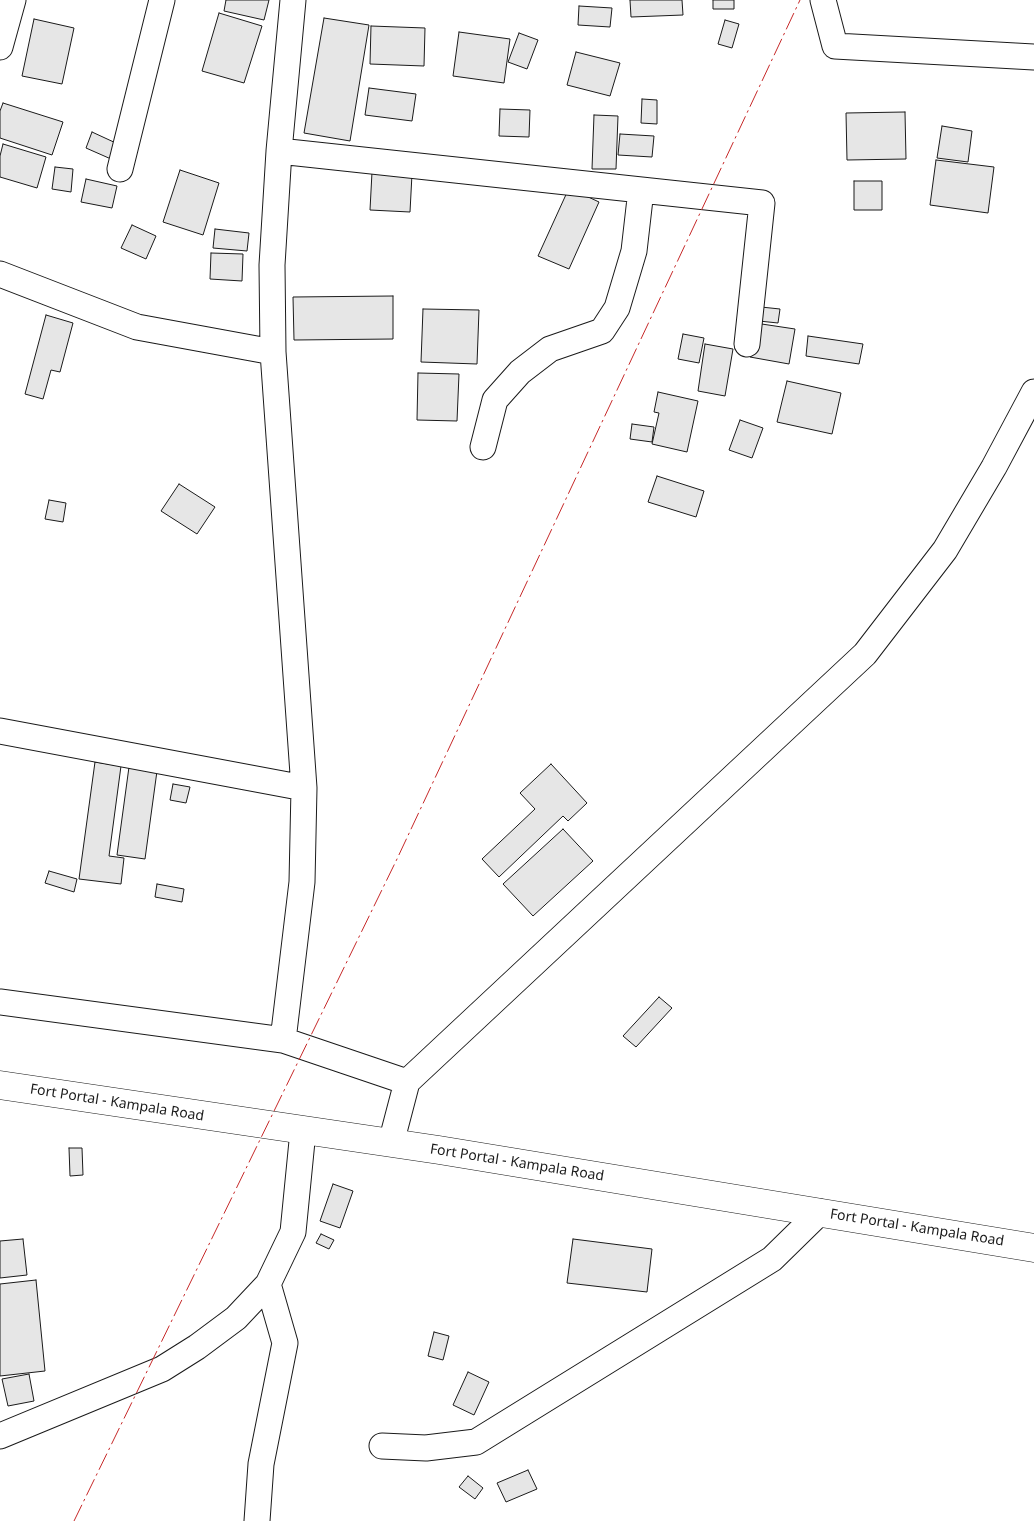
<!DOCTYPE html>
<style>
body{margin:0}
canvas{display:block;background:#fff}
</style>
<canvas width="1034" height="1521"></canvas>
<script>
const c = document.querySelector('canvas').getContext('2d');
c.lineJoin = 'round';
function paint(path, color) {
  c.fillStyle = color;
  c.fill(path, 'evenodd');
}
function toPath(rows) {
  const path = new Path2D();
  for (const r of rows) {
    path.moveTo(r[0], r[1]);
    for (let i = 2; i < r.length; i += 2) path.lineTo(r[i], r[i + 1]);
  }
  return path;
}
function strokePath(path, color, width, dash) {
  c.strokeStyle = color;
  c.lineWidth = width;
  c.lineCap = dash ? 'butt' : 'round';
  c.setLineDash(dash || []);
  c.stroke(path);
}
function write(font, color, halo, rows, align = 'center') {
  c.font = font + ' "Noto Sans",sans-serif';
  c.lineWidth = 4;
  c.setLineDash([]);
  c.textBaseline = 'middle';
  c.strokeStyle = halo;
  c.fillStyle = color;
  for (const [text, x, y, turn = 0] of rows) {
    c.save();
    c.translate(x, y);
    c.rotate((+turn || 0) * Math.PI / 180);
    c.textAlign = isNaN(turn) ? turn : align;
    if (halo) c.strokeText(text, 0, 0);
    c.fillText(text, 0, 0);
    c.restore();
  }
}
const building = toPath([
 [226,0,269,0,264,20,224,11,226,0],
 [630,0,682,0,683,15,631,17,630,0],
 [713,0,734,0,734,9,713,9,713,0],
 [579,6,612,8,610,27,578,25,579,6],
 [219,13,262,26,244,83,202,71,219,13],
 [324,18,369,25,350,141,304,133,324,18],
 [34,19,74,28,62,84,22,76,34,19],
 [725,20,739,24,732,48,718,44,725,20],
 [371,26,425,28,424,66,370,64,371,26],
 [459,32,510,39,504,83,453,76,459,32],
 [519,33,538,40,527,69,508,62,519,33],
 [576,52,620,63,610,96,567,85,576,52],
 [369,88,416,94,412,121,365,115,369,88],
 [642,99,657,100,657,124,641,123,642,99],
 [3,103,63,122,52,155,0,138,0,111,3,103],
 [500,109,530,110,529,137,499,136,500,109],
 [905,112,906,159,847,160,846,113,905,112],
 [594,115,618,116,616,169,592,169,594,115],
 [942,126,972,131,968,162,937,158,942,126],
 [92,132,118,144,111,159,86,148,92,132],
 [620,134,654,136,652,157,618,155,620,134],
 [3,144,46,157,37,188,0,177,0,156,3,144],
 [936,160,994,167,988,213,930,205,936,160],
 [55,167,73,169,71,192,52,189,55,167],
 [180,170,219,183,203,235,163,222,180,170],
 [372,172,412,174,410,212,370,210,372,172],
 [86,179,117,186,112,208,81,202,86,179],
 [854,181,882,181,882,210,854,210,854,181],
 [569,188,599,202,569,269,538,256,569,188],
 [132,225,156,236,146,259,121,248,132,225],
 [215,229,249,233,247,251,213,248,215,229],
 [211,253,243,254,242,281,210,279,211,253],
 [393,296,393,339,294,340,293,297,393,296],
 [761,307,780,309,778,323,759,321,761,307],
 [423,309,479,310,477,364,421,362,423,309],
 [46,315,73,323,60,372,51,370,43,399,25,394,46,315],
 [755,323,795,329,789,364,750,357,755,323],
 [683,334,704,338,699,363,678,359,683,334],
 [808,336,863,344,859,364,806,356,808,336],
 [705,344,733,349,725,396,698,391,705,344],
 [418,373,459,374,457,421,417,420,418,373],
 [787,381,841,393,832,434,777,422,787,381],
 [658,392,698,401,687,452,652,444,659,413,654,412,658,392],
 [740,420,763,428,752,458,729,450,740,420],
 [632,424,654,427,652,442,630,439,632,424],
 [657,476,704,491,696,517,648,502,657,476],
 [179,484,215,507,197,534,161,511,179,484],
 [49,500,66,503,63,522,45,519,49,500],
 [95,762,121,766,109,856,124,858,121,884,79,879,95,762],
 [551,764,587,803,568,821,563,816,499,877,482,859,535,809,520,793,551,764],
 [129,767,157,771,145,859,117,855,129,767],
 [173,784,190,787,186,803,170,800,173,784],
 [563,829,593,861,533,916,503,884,563,829],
 [49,871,77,879,74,892,45,883,49,871],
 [157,884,184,889,182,902,155,897,157,884],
 [659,997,672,1008,636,1047,623,1036,659,997],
 [69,1148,82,1148,83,1175,70,1176,69,1148],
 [333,1184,353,1191,340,1228,320,1221,333,1184],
 [321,1234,334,1240,329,1249,316,1243,321,1234],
 [23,1239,27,1275,0,1278,0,1241,23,1239],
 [573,1239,652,1249,647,1292,567,1283,573,1239],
 [36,1280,45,1371,0,1376,0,1284,36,1280],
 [434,1332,449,1336,443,1360,428,1356,434,1332],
 [468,1372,489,1382,474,1415,453,1405,468,1372],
 [29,1374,34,1401,8,1406,2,1379,29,1374],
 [528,1470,537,1489,506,1502,497,1483,528,1470],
 [468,1476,483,1488,475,1499,459,1487,468,1476]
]);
paint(building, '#e6e6e6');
strokePath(building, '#1a1a1a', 1);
const street = toPath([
 [293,0,279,151,272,265,273,352,304,788,302,882,283,1040,407,1082],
 [823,0,835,46,1034,57],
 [0,47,13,0],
 [279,151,762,203,747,344],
 [120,169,162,0],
 [0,274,137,327,273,352],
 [483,447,495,400,520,372,550,349,602,331,617,308,634,251,641,190],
 [0,731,304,788],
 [0,1002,283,1040],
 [391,1143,407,1082,865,654,945,550,994,467,1034,392],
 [0,1436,162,1369,197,1347,236,1318,268,1284,293,1232,303,1131],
 [382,1446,426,1448,476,1442,772,1259,820,1212],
 [257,1521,261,1464,285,1343,268,1284]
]);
const primary = toPath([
 [0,1085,439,1150,1034,1248]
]);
strokePath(street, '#1a1a1a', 27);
strokePath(primary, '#1a1a1a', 29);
strokePath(street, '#fff', 25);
strokePath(primary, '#fff', 28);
strokePath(toPath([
 [74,1521,397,859,800,0]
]), '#c62828', 1, [18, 4, 2.5, 4]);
write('14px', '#1a1a1a', '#fff', [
 ["Fort Portal - Kampala Road",117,1103,9],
 ["Fort Portal - Kampala Road",517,1163,9],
 ["Fort Portal - Kampala Road",917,1228,9]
]);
</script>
